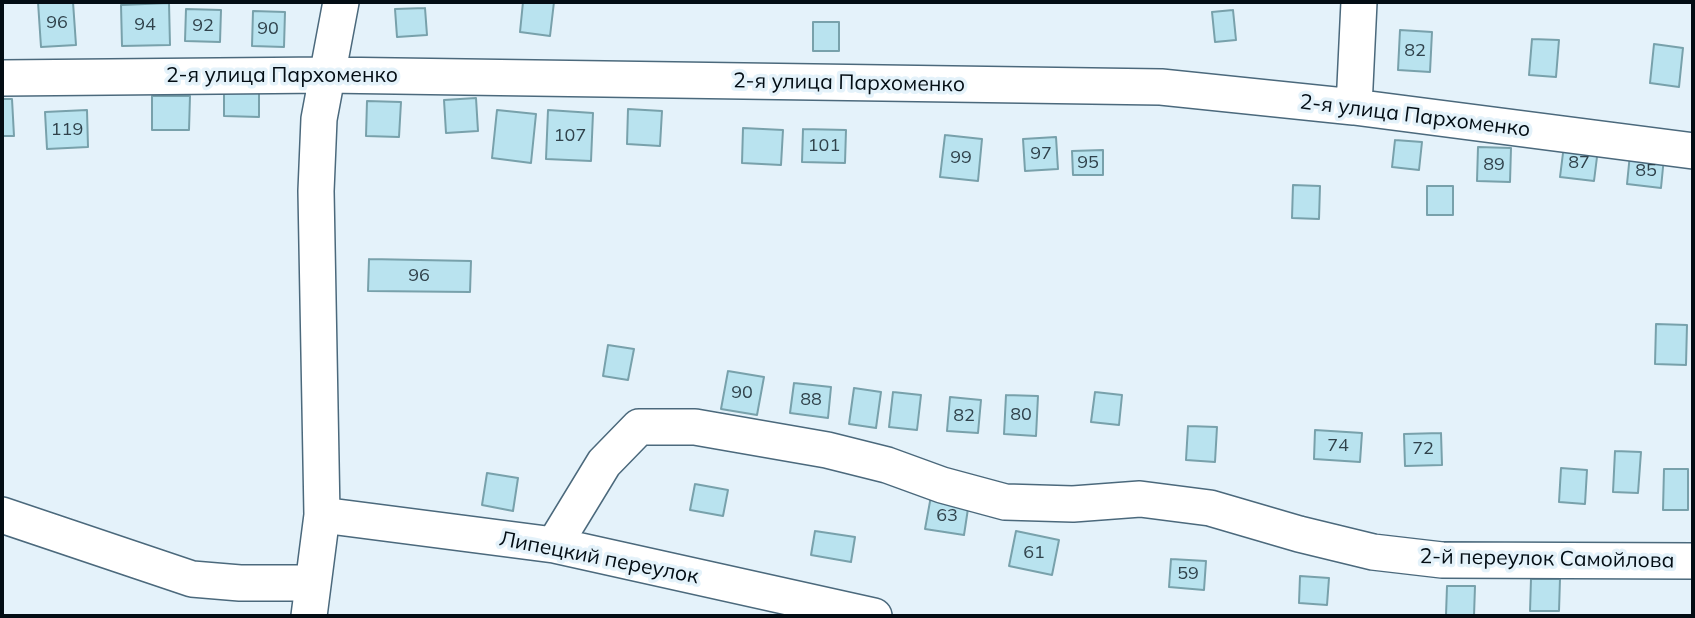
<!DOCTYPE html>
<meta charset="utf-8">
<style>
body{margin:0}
#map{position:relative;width:1695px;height:618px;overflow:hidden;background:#e4f2fa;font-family:Mulish,sans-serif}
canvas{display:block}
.frame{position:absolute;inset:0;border:4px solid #030d14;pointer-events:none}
</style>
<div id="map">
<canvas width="1695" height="618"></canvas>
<div class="frame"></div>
</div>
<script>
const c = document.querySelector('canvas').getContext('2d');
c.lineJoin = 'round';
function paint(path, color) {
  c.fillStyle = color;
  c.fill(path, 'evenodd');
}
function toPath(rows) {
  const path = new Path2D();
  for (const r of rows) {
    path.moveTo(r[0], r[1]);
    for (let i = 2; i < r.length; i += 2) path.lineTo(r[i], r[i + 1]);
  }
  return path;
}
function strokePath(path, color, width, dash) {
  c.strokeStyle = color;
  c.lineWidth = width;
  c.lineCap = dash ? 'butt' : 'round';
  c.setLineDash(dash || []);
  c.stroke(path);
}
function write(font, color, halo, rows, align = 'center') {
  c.font = font + ' Mulish,sans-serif';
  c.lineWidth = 7;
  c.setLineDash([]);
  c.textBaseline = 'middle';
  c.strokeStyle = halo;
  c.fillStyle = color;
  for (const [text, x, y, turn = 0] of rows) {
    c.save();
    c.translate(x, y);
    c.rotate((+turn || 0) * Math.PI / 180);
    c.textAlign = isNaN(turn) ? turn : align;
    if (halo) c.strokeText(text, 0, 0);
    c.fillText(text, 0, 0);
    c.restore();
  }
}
const building = toPath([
 [38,2,73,2,76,45,41,47,38,2],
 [523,2,554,2,550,36,520,32,523,2],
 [169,3,170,45,122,46,121,5,169,3],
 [425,8,427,35,397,37,395,9,425,8],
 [186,9,221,10,220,42,185,41,186,9],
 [1233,10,1236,40,1215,42,1212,12,1233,10],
 [253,11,285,12,284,47,252,46,253,11],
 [813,22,839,22,839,51,813,51,813,22],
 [1400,30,1432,32,1430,72,1398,70,1400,30],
 [1532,39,1559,40,1556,77,1529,75,1532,39],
 [1654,44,1683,48,1679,87,1650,83,1654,44],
 [224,88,259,88,259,117,224,116,224,88],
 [152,96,190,96,189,130,152,130,152,96],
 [476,98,478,131,446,133,444,100,476,98],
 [2,99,12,99,14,136,2,136,2,99],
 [367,101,401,102,399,137,366,136,367,101],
 [628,109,662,111,660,146,627,144,628,109],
 [87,110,88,147,47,149,45,112,87,110],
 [497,110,536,114,531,163,492,158,497,110],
 [548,110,593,113,591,161,546,159,548,110],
 [743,128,783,130,781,165,742,163,743,128],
 [803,129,846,130,845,163,802,162,803,129],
 [945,135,982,139,978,181,940,177,945,135],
 [1056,137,1058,169,1025,171,1023,139,1056,137],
 [1395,140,1422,142,1419,170,1392,167,1395,140],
 [1564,145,1598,149,1594,181,1560,177,1564,145],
 [1478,147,1511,148,1510,182,1477,181,1478,147],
 [1103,150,1103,175,1073,175,1072,151,1103,150],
 [1630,154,1664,157,1661,188,1627,184,1630,154],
 [1293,185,1320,186,1319,219,1292,218,1293,185],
 [1427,186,1453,186,1453,215,1427,215,1427,186],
 [369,259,471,261,470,292,368,291,369,259],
 [1656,324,1687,325,1686,365,1655,364,1656,324],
 [608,345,634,349,628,380,603,376,608,345],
 [728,371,764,377,757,415,721,409,728,371],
 [794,383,831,387,828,418,790,413,794,383],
 [854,388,881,392,876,428,849,424,854,388],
 [893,392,921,395,917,430,889,427,893,392],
 [1095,392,1122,395,1119,425,1091,422,1095,392],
 [1006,395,1038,396,1036,436,1004,434,1006,395],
 [950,397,981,400,978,433,947,431,950,397],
 [1188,426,1217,427,1215,462,1186,460,1188,426],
 [1315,430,1362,433,1360,462,1314,459,1315,430],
 [1441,433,1442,465,1405,466,1404,434,1441,433],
 [1615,451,1641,452,1638,493,1613,492,1615,451],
 [1561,468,1587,470,1585,504,1559,502,1561,468],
 [1664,469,1688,469,1688,510,1663,510,1664,469],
 [487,473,518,478,513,511,482,505,487,473],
 [695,484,728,490,723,516,690,510,695,484],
 [931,496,969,502,964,535,925,529,931,496],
 [815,531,855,537,851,562,811,555,815,531],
 [1016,531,1059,540,1052,575,1009,566,1016,531],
 [1171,559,1206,561,1204,590,1169,587,1171,559],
 [1300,576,1329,578,1327,605,1299,603,1300,576],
 [1531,579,1560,579,1559,611,1530,611,1531,579],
 [1447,586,1475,586,1474,616,1446,615,1447,586]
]);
paint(building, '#b9e3ef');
strokePath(building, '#78a1ab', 2);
const minor = toPath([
 [2,78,326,75,1161,87,1354,107,1693,151],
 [1354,107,1359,2],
 [2,515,192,579,240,583,312,583],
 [322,515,554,545,874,616],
 [554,545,604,463,639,427,695,427,827,450,887,465,942,485,1005,502,1073,504,1140,499,1210,508,1299,534,1373,552,1442,560,1693,561],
 [309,616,322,515,316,191,319,119,341,2]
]);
strokePath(minor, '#4b697c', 38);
strokePath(minor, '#fff', 35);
write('18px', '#30424b', null, [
 ["96",57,23],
 ["94",145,25],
 ["92",203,26],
 ["90",268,29],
 ["82",1415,51],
 ["119",67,130],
 ["107",570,136],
 ["101",824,146],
 ["97",1041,154],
 ["99",961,158],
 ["95",1088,163],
 ["87",1579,163],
 ["89",1494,165],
 ["85",1646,171],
 ["96",419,276],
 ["90",742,393],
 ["88",811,400],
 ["80",1021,415],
 ["82",964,416],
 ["74",1338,446],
 ["72",1423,449],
 ["63",947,516],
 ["61",1034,553],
 ["59",1188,574]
]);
write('21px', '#030d14', '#e4f2fa', [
 ["2-я улица Пархоменко",282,76],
 ["2-я улица Пархоменко",849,83,1],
 ["2-я улица Пархоменко",1415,116,7],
 ["Липецкий переулок",599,558,11],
 ["2-й переулок Самойлова",1547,559,1]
]);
</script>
